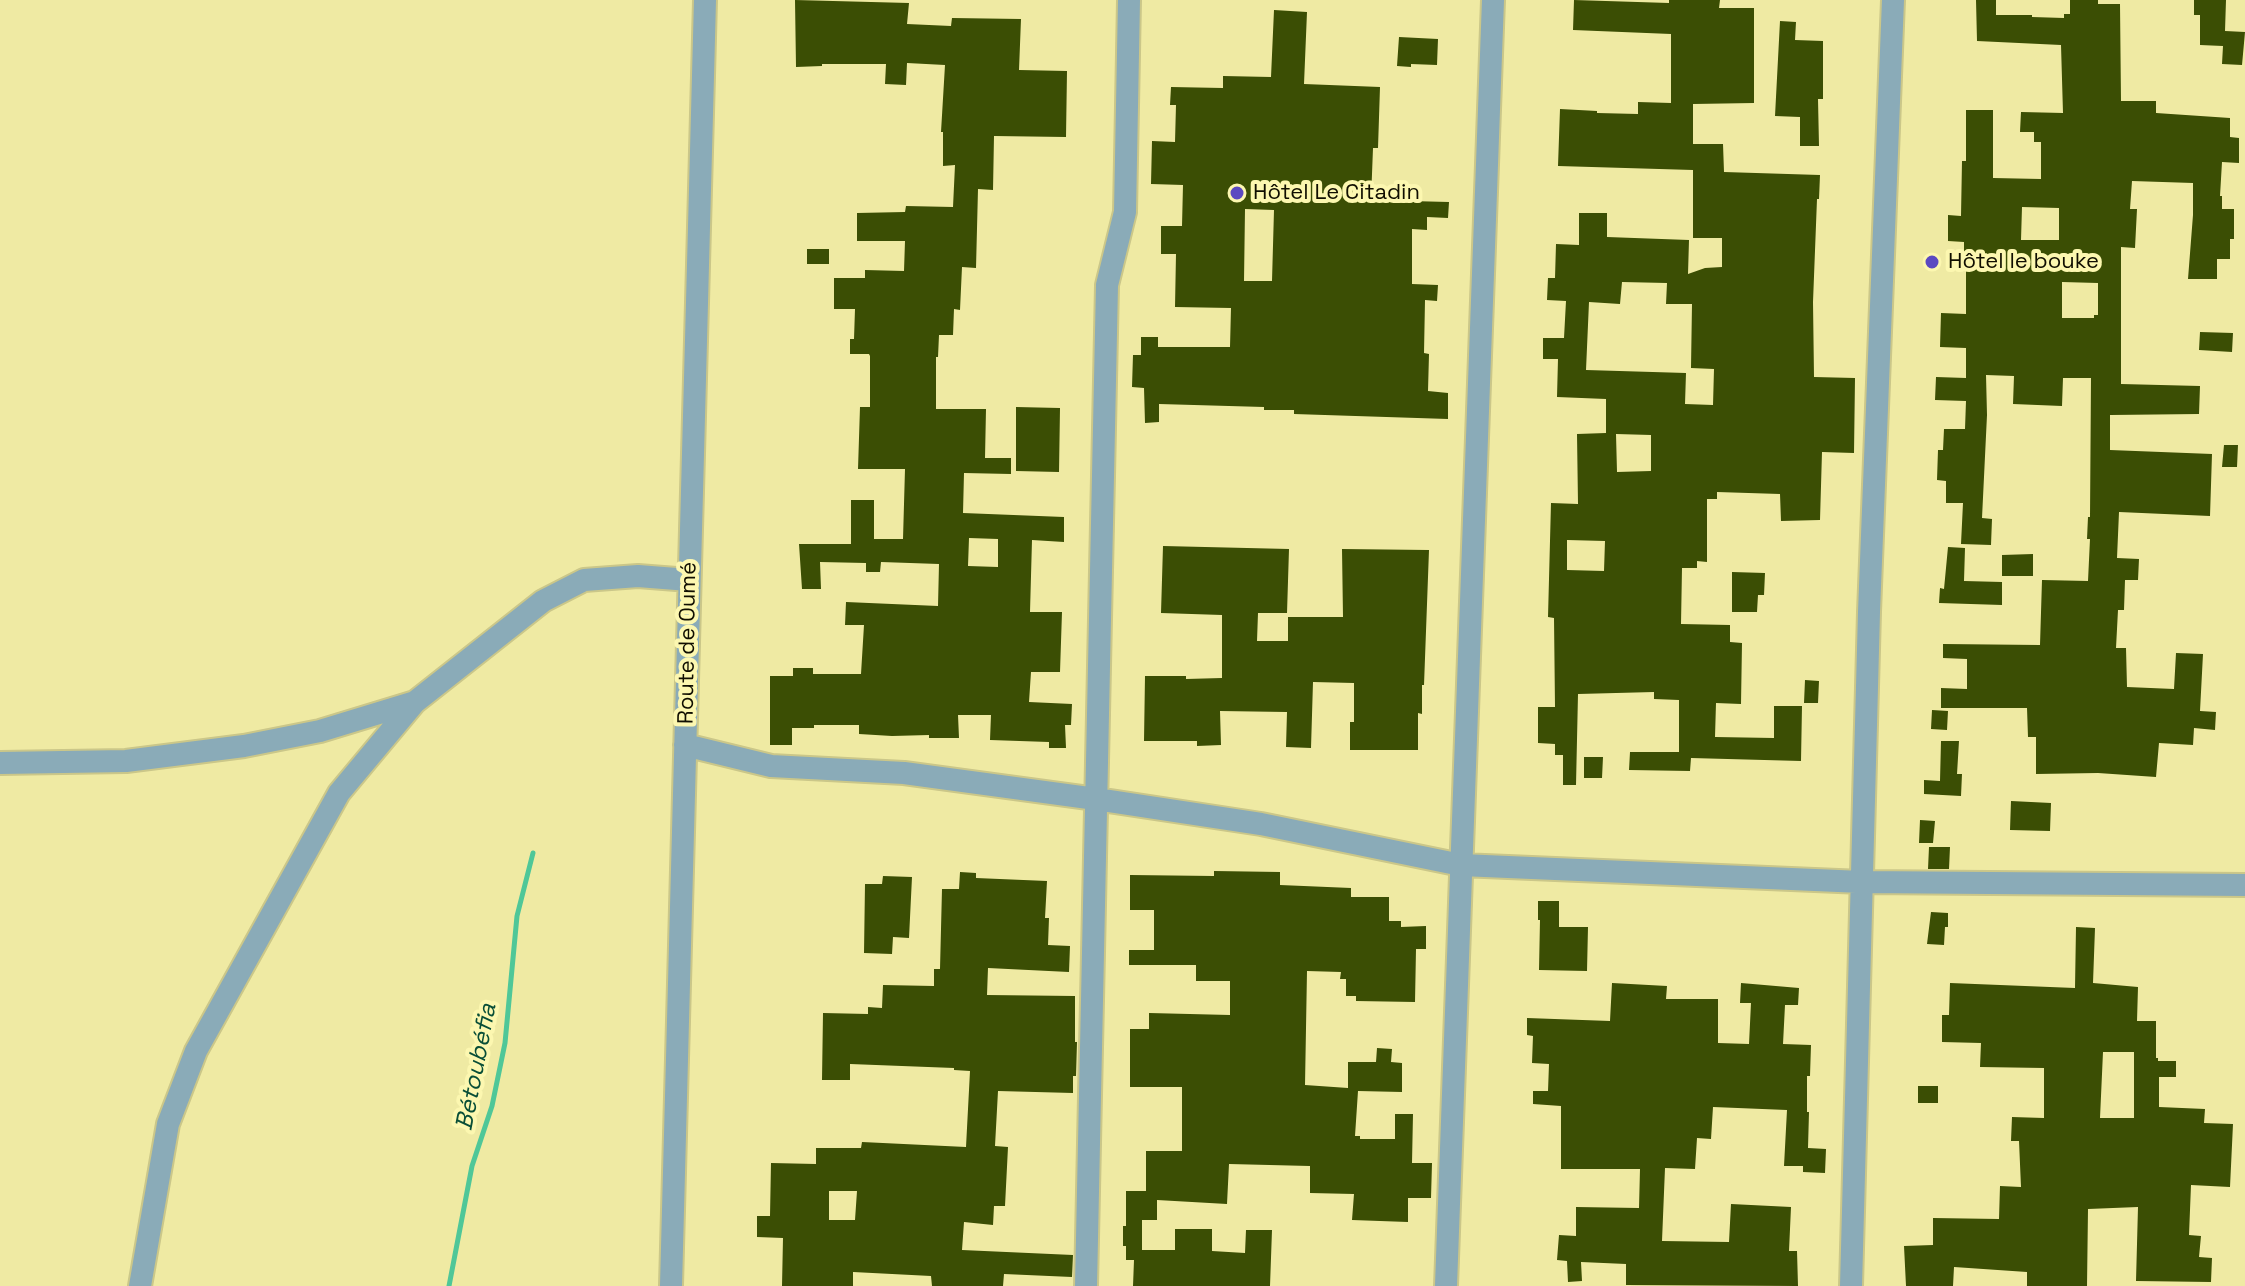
<!DOCTYPE html>
<meta charset="utf-8">
<style>
body{margin:0}
canvas{display:block;background:#efeaa3}
</style>
<canvas width="2245" height="1286"></canvas>
<script>
const c = document.querySelector('canvas').getContext('2d');
c.lineJoin = 'round';
function toPath(rows) {
  const path = new Path2D();
  for (const r of rows) {
    path.moveTo(r[0], r[1]);
    for (let i = 2; i < r.length; i += 2) path.lineTo(r[i], r[i + 1]);
  }
  return path;
}
function strokePath(path, color, width, dash) {
  c.strokeStyle = color;
  c.lineWidth = width;
  c.lineCap = dash ? 'butt' : 'round';
  c.setLineDash(dash || []);
  c.stroke(path);
}
function paint(path, color) {
  c.fillStyle = color;
  c.fill(path, 'evenodd');
}
function write(font, color, halo, rows, align = 'center') {
  c.font = font + ' "Space Grotesk",sans-serif';
  c.lineWidth = 8;
  c.setLineDash([]);
  c.textBaseline = 'middle';
  c.strokeStyle = halo;
  c.fillStyle = color;
  for (const [text, x, y, turn = 0] of rows) {
    c.save();
    c.translate(x, y);
    c.rotate((+turn || 0) * Math.PI / 180);
    c.textAlign = isNaN(turn) ? turn : align;
    if (halo) c.strokeText(text, 0, 0);
    c.fillText(text, 0, 0);
    c.restore();
  }
}
strokePath(toPath([
 [449,1286,472,1166,492,1106,505,1043,517,916,533,853]
]), '#4fc798', 5);
paint(toPath([
 [795,0,909,3,907,24,951,26,952,18,1021,19,1019,70,1067,71,1066,137,994,136,993,190,978,189,976,268,962,267,960,310,954,309,953,335,939,335,938,357,936,357,936,409,986,409,985,458,1011,458,1011,474,964,473,963,513,1064,517,1064,542,1032,540,1030,612,1062,612,1060,672,1031,672,1029,702,1072,704,1071,725,1065,725,1066,748,1049,748,1049,742,990,740,991,715,958,715,959,738,929,738,929,735,892,736,859,734,859,725,814,725,814,728,792,728,792,745,770,745,770,676,793,676,793,668,813,668,813,674,861,674,864,625,845,625,846,602,938,606,939,564,881,562,880,572,866,572,866,563,820,562,821,589,802,589,799,544,851,544,851,500,874,500,874,539,903,539,905,469,858,469,860,407,870,407,870,356,869,354,850,354,850,339,854,339,855,309,834,309,834,278,865,278,865,270,904,271,905,241,857,241,857,213,905,212,906,206,953,207,955,165,943,166,943,132,941,132,945,65,907,63,906,85,885,84,886,64,822,64,822,66,796,67],
 [969,538,998,539,998,567,968,566],
 [1574,0,1669,3,1669,0,1720,0,1719,8,1754,8,1754,103,1693,104,1693,144,1723,144,1724,172,1820,175,1819,199,1817,199,1813,302,1814,377,1855,378,1854,453,1822,452,1820,520,1781,521,1780,494,1717,492,1717,499,1707,499,1707,562,1697,561,1697,568,1682,568,1681,624,1730,625,1730,642,1742,643,1741,704,1716,703,1715,737,1774,738,1774,706,1802,706,1801,761,1691,758,1690,771,1629,770,1630,752,1679,752,1679,700,1654,699,1654,692,1578,694,1576,785,1563,785,1563,755,1555,755,1555,744,1538,743,1538,707,1555,707,1554,618,1548,617,1551,503,1578,504,1577,434,1606,433,1606,399,1557,397,1558,359,1543,359,1543,338,1564,338,1566,301,1547,300,1548,278,1555,278,1556,244,1579,245,1579,213,1607,213,1607,237,1689,240,1688,274,1705,268,1722,267,1722,238,1693,238,1693,170,1558,166,1560,109,1597,111,1597,113,1638,114,1638,102,1671,103,1671,34,1573,30],
 [1622,282,1667,283,1666,304,1692,304,1691,368,1714,369,1713,405,1685,404,1686,373,1586,370,1589,302,1620,304],
 [1616,434,1651,435,1651,471,1617,472],
 [1567,540,1605,541,1604,571,1567,570],
 [1976,0,1996,0,1996,15,2032,15,2032,17,2064,18,2064,14,2070,14,2070,0,2098,0,2098,4,2120,4,2121,101,2156,101,2156,113,2230,118,2230,137,2239,138,2239,163,2222,162,2220,196,2222,196,2222,209,2234,209,2234,239,2230,239,2230,259,2217,259,2217,279,2188,279,2193,215,2193,183,2132,181,2130,209,2137,209,2135,248,2121,247,2121,384,2200,386,2199,414,2110,415,2110,450,2212,454,2210,516,2119,512,2117,558,2139,559,2138,580,2125,580,2124,610,2118,610,2116,648,2126,648,2127,687,2174,689,2176,653,2203,654,2200,711,2216,712,2215,730,2194,728,2193,745,2159,743,2156,777,2098,773,2036,774,2036,737,2028,737,2027,708,1941,708,1941,688,1967,689,1967,659,1943,658,1943,644,2040,645,2042,580,2088,581,2090,539,2087,539,2088,517,2090,517,2091,378,2063,378,2062,406,2013,404,2014,376,1986,375,1987,415,1982,518,1992,519,1991,545,1961,544,1963,503,1946,503,1946,481,1937,480,1938,450,1943,450,1944,429,1965,429,1966,401,1935,400,1936,377,1966,378,1966,348,1940,347,1941,313,1966,314,1966,256,1964,256,1964,242,1948,241,1948,215,1961,216,1962,161,1966,161,1966,110,1993,110,1993,178,2041,179,2041,142,2034,142,2034,132,2020,132,2021,112,2063,113,2061,45,1977,41],
 [2022,207,2059,208,2059,240,2021,240],
 [2062,282,2098,283,2098,315,2094,315,2094,318,2062,318],
 [2194,0,2226,0,2225,31,2245,32,2242,65,2222,64,2223,46,2200,45,2200,15,2194,15],
 [1274,10,1307,12,1304,84,1380,87,1378,148,1373,148,1371,200,1449,202,1448,218,1427,217,1427,230,1412,229,1412,284,1438,285,1437,301,1425,300,1424,353,1429,354,1428,391,1448,393,1448,419,1294,414,1294,410,1264,410,1264,407,1159,404,1159,422,1145,423,1144,388,1132,387,1133,355,1141,355,1141,337,1158,337,1158,347,1230,347,1231,308,1175,307,1176,254,1161,254,1161,226,1182,226,1183,185,1151,184,1152,141,1175,142,1176,105,1170,105,1171,87,1223,88,1223,76,1271,77],
 [1245,209,1274,210,1272,281,1244,281],
 [1780,21,1796,22,1795,40,1823,41,1823,99,1818,99,1819,146,1800,146,1800,117,1775,116],
 [1399,37,1438,39,1437,65,1411,64,1411,67,1397,66],
 [807,249,829,249,829,264,807,264],
 [2200,332,2233,333,2232,352,2199,350],
 [1016,407,1060,408,1059,472,1016,471],
 [2224,445,2238,445,2237,467,2222,467],
 [1163,546,1289,549,1287,613,1258,613,1257,641,1288,641,1288,617,1343,617,1342,549,1429,550,1424,685,1422,685,1422,714,1418,713,1418,750,1350,750,1350,722,1354,722,1354,683,1313,682,1311,748,1286,747,1287,712,1220,711,1221,745,1197,746,1197,741,1144,741,1145,676,1186,676,1186,679,1222,678,1222,615,1161,613],
 [1948,547,1965,548,1964,581,2002,582,2002,605,1939,603,1940,588,1944,589],
 [2033,554,2033,576,2002,576,2002,555],
 [1732,572,1765,573,1764,595,1758,595,1757,612,1732,612],
 [1805,680,1819,681,1818,703,1804,703],
 [1932,710,1948,711,1947,730,1931,729],
 [1941,741,1959,741,1957,774,1962,774,1961,796,1924,794,1924,780,1940,781],
 [1584,757,1603,757,1602,778,1584,778],
 [2011,801,2051,803,2050,831,2010,830],
 [1920,820,1935,821,1933,843,1919,843],
 [1929,847,1950,847,1949,869,1928,869],
 [1214,871,1280,872,1280,885,1351,888,1351,897,1389,897,1389,921,1401,921,1401,927,1426,926,1426,949,1416,949,1415,1002,1356,1001,1356,996,1346,996,1346,979,1340,979,1341,972,1307,971,1305,1085,1348,1088,1348,1062,1376,1062,1377,1048,1392,1049,1391,1062,1402,1063,1402,1092,1358,1091,1355,1136,1360,1136,1360,1139,1395,1139,1395,1114,1413,1114,1412,1163,1432,1163,1431,1198,1408,1198,1408,1222,1352,1220,1354,1194,1310,1193,1310,1166,1229,1164,1227,1204,1157,1200,1157,1220,1142,1220,1142,1250,1175,1250,1175,1229,1212,1229,1212,1251,1245,1253,1246,1230,1272,1230,1270,1286,1133,1286,1134,1260,1126,1260,1126,1246,1123,1246,1123,1226,1126,1226,1126,1191,1146,1191,1146,1151,1182,1151,1182,1087,1130,1087,1130,1029,1149,1029,1149,1013,1230,1015,1230,981,1196,981,1196,965,1129,965,1129,950,1154,950,1154,910,1130,910,1130,875,1214,876],
 [960,872,976,873,976,878,1047,881,1045,918,1049,918,1048,945,1070,946,1069,972,988,968,987,995,1075,996,1075,1042,1077,1042,1076,1076,1073,1076,1073,1093,998,1091,995,1146,1008,1147,1005,1206,994,1206,993,1225,964,1222,962,1250,1073,1255,1072,1277,1004,1274,1003,1286,932,1286,931,1276,853,1272,853,1286,782,1286,783,1238,757,1237,757,1216,770,1216,771,1163,816,1164,816,1148,861,1148,862,1142,966,1147,970,1071,954,1070,954,1068,850,1064,850,1080,822,1080,823,1013,868,1014,868,1007,882,1008,883,985,934,986,934,969,940,969,942,889,959,889],
 [829,1191,857,1191,855,1220,829,1220],
 [883,876,912,877,909,938,893,937,892,954,864,953,865,884,882,884],
 [1538,901,1559,901,1559,927,1588,927,1587,971,1539,970,1540,920,1538,920],
 [1931,912,1948,913,1948,927,1945,927,1944,945,1927,944],
 [2076,927,2095,928,2093,983,2138,987,2137,1021,2156,1021,2156,1058,2158,1058,2158,1061,2176,1061,2176,1077,2159,1077,2159,1107,2205,1109,2204,1123,2233,1124,2230,1187,2191,1185,2189,1235,2201,1236,2199,1257,2212,1258,2211,1282,2136,1281,2138,1207,2088,1209,2087,1286,2027,1286,2027,1272,1954,1267,1953,1286,1906,1286,1904,1246,1933,1245,1933,1218,1999,1219,2000,1186,2021,1187,2019,1141,2011,1141,2012,1117,2044,1118,2044,1068,1980,1067,1981,1043,1942,1042,1942,1015,1949,1015,1950,983,2075,988],
 [2103,1052,2134,1052,2134,1118,2100,1118],
 [1612,983,1667,986,1666,999,1718,999,1718,1043,1749,1044,1751,1003,1740,1003,1741,983,1799,988,1798,1005,1785,1005,1783,1044,1811,1045,1810,1076,1807,1076,1807,1112,1809,1112,1808,1148,1826,1149,1825,1173,1803,1172,1803,1166,1784,1166,1787,1110,1713,1107,1711,1139,1697,1138,1695,1169,1665,1168,1662,1241,1729,1242,1731,1204,1791,1207,1789,1251,1797,1251,1798,1286,1626,1285,1626,1264,1581,1262,1582,1281,1568,1282,1567,1261,1557,1260,1559,1235,1576,1236,1576,1207,1639,1208,1640,1169,1561,1169,1561,1106,1533,1104,1533,1091,1548,1091,1549,1064,1532,1063,1533,1036,1527,1035,1527,1018,1610,1021],
 [1918,1086,1938,1086,1938,1103,1918,1103]
]), '#3b4e04');
const minor = toPath([
 [685,745,771,766,904,773,1096,799,1261,824,1461,865,1862,882,2245,885],
 [0,763,126,761,244,746,320,731,415,702],
 [140,1286,168,1124,196,1051,339,793,415,702,543,601,584,580,638,576,689,580],
 [671,1286,705,0],
 [1086,1286,1107,285,1125,212,1129,0],
 [1446,1286,1493,0],
 [1851,1286,1869,612,1893,0]
]);
strokePath(minor, '#cbc789', 26);
strokePath(minor, '#8aabb8', 22);
for (const [x, y, r, color] of [
 [1237,193,8,"#5b49c1"],
 [1932,262,8,"#5b49c1"]
]) {
  const dot = new Path2D();
  dot.arc(x, y, r, 0, 2 * Math.PI);
  c.fillStyle = color;
  c.fill(dot);
  strokePath(dot, '#fcf7b0', 3);
}
write('22px', '#100e00', '#fcf7b0', [
 ["Hôtel Le Citadin",1253,193],
 ["Hôtel le bouke",1948,262]
], 'left');
write('22px', '#100e00', '#fcf7b0', [
 ["Route de Oumé",688,643,-89]
]);
write('italic 24px', '#094e37', '#fcf7b0', [
 ["Bétoubéfia",477,1067,-79]
]);
</script>
